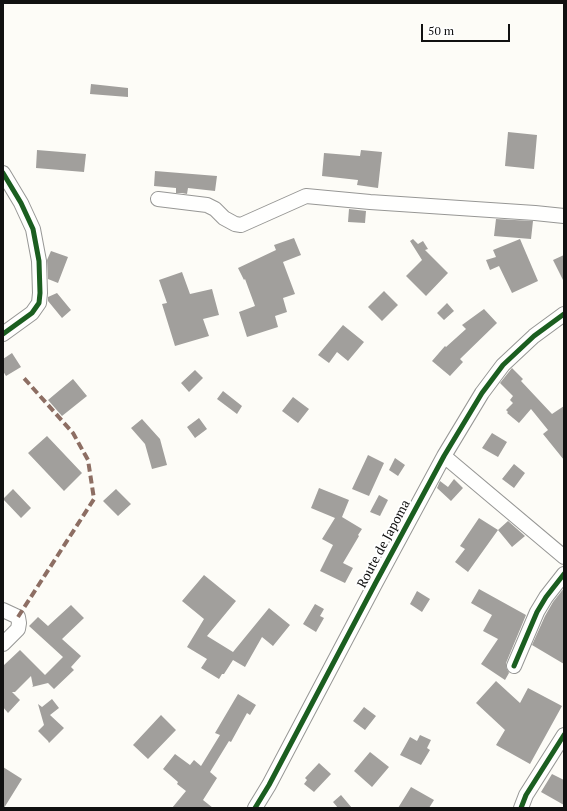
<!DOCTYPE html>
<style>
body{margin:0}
#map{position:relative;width:567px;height:811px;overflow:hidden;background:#fdfcf7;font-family:"PT Serif",serif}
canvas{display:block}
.frame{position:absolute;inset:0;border:4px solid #111;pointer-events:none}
.scale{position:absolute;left:421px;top:24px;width:89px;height:18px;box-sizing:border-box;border:2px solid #111;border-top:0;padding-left:5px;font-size:12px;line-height:14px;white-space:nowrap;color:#111;-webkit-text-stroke:3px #fff;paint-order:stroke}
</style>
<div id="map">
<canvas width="567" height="811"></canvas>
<div class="frame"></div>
<div class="scale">50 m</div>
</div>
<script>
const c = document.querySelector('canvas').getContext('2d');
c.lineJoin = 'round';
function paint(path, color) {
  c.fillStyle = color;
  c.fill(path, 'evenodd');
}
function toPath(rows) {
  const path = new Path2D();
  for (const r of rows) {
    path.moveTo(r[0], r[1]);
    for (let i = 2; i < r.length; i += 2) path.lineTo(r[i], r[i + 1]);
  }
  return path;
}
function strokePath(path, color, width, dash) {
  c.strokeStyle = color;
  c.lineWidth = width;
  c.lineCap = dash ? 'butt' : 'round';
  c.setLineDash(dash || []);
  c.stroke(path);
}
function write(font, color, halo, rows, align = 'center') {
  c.font = font + ' "PT Serif",serif';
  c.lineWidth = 4;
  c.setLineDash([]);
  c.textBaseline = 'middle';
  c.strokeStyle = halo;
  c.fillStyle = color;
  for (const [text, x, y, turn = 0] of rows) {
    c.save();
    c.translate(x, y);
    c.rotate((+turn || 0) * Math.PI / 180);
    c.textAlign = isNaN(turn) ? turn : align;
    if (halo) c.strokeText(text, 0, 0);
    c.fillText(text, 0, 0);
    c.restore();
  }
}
paint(toPath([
 [91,84,128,88,128,97,90,94],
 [508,132,537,135,534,169,505,166],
 [37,150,86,154,84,172,36,168],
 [361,150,382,152,378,188,357,185,358,180,322,176,324,153,360,156],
 [155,171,217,176,215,191,188,188,187,194,182,193,176,193,176,188,154,186],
 [349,209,366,211,365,223,348,222],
 [496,219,533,221,531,239,494,236],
 [294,238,301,255,283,262,295,294,283,298,287,312,275,316,278,327,247,337,239,312,255,306,245,279,244,280,238,268,276,250,274,245],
 [413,239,418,244,423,241,428,249,425,250,448,273,426,296,406,276,422,260,410,241],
 [520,239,538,281,512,293,499,266,490,270,486,260,496,257,493,250],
 [51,251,68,257,58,283,48,279,47,260],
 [564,255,564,282,553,260],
 [182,272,190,294,212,289,219,315,203,319,209,336,175,346,162,304,167,303,159,280],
 [384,291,398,305,382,321,368,307],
 [57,293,71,310,62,318,48,301,48,297],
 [447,303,454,311,444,320,437,313],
 [484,309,497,323,460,359,463,362,450,376,432,361,445,346,446,347,466,329,462,325],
 [343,325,364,342,348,361,337,352,329,363,318,355],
 [12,353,21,367,6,376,3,371,3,359],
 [512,368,523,379,521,381,552,414,564,406,564,460,543,434,548,430,531,409,519,423,507,413,508,412,506,410,513,403,510,400,513,396,500,383],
 [195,370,203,378,189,392,181,383],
 [73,379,87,396,62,416,48,400],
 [223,391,242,406,237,414,217,399],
 [293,397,309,409,298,423,282,411],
 [199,418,207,429,195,438,187,427],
 [142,419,160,439,167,465,152,469,145,444,131,428],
 [492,433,507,442,498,457,482,448],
 [47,436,82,473,64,491,28,453],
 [368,455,384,463,369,496,352,489],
 [395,458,405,465,398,476,389,470],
 [514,464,525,473,514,488,502,479],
 [454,479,463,488,451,501,437,488,440,481,448,487],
 [319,488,349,500,342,517,362,529,358,535,359,536,343,563,353,568,345,583,320,571,333,545,322,539,335,518,311,508],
 [13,489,31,508,21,518,3,499],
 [116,489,131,504,118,516,103,501],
 [379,495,388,500,380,516,370,512],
 [479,518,498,530,468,572,455,562,465,549,460,546],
 [508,521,525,536,512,547,498,530],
 [204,575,236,601,207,636,233,652,269,608,290,625,273,646,262,637,245,667,233,660,224,674,222,674,219,679,201,668,207,659,187,647,204,619,182,601],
 [564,588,564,664,532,645,545,616,553,602],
 [479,589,526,615,506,663,506,667,509,673,505,680,481,664,498,639,483,631,492,615,471,603],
 [417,591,430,599,422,612,410,604],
 [315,604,324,609,320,616,324,618,316,632,303,624],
 [71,605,84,618,62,639,81,656,71,667,74,670,54,689,48,683,32,687,33,686,31,676,15,692,12,692,20,700,8,713,3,707,3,666,20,650,45,675,63,657,29,626,38,617,48,626],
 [496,681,520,703,528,688,562,706,530,764,496,745,505,730,476,703],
 [238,694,256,705,250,715,247,713,231,742,229,741,210,772,217,778,203,800,213,808,172,808,186,791,177,784,178,782,163,769,175,754,190,765,194,760,201,766,220,735,215,733],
 [52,699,59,708,50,715,64,728,49,743,48,741,38,731,44,725,38,704,42,707],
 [364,707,376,716,365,730,353,721],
 [161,715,176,730,148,759,133,745],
 [420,735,431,740,427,748,430,750,421,765,400,755,410,737,417,741],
 [370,752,389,767,372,787,354,771],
 [319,763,331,774,314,792,304,784,307,780,305,778],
 [3,767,22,779,4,808,3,808],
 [552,774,564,780,564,805,541,792],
 [411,787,434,800,429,808,398,808],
 [341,795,352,808,338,808,333,802]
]), '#a19f9c');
const minor = toPath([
 [3,173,21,203,33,229,39,261,40,293,39,303,32,313,3,334],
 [158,199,207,205,215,209,224,218,235,224,241,225,306,196,370,202,535,213,564,216],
 [444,456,564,557],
 [3,610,18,617,19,623,18,629,3,644],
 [514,666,537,612,546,597,564,574],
 [255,808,269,785,375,584,444,456,482,393,503,365,534,336,564,314],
 [521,808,526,795,564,735]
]);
strokePath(minor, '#979795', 16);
strokePath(minor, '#fffffe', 14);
strokePath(toPath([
 [18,617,94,499,88,460,73,433,23,377]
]), '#8d6e63', 4, [8, 4]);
strokePath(toPath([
 [3,173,21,203,33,229,39,261,40,293,39,303,32,313,3,334],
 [514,666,537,612,546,597,564,574],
 [255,808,269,785,375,584,444,456,482,393,503,365,534,336,564,314],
 [521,808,526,795,564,735]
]), '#1b5e20', 5);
write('13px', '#111', '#fff', [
 ["Route de Japoma",384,544,-62]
]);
</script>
